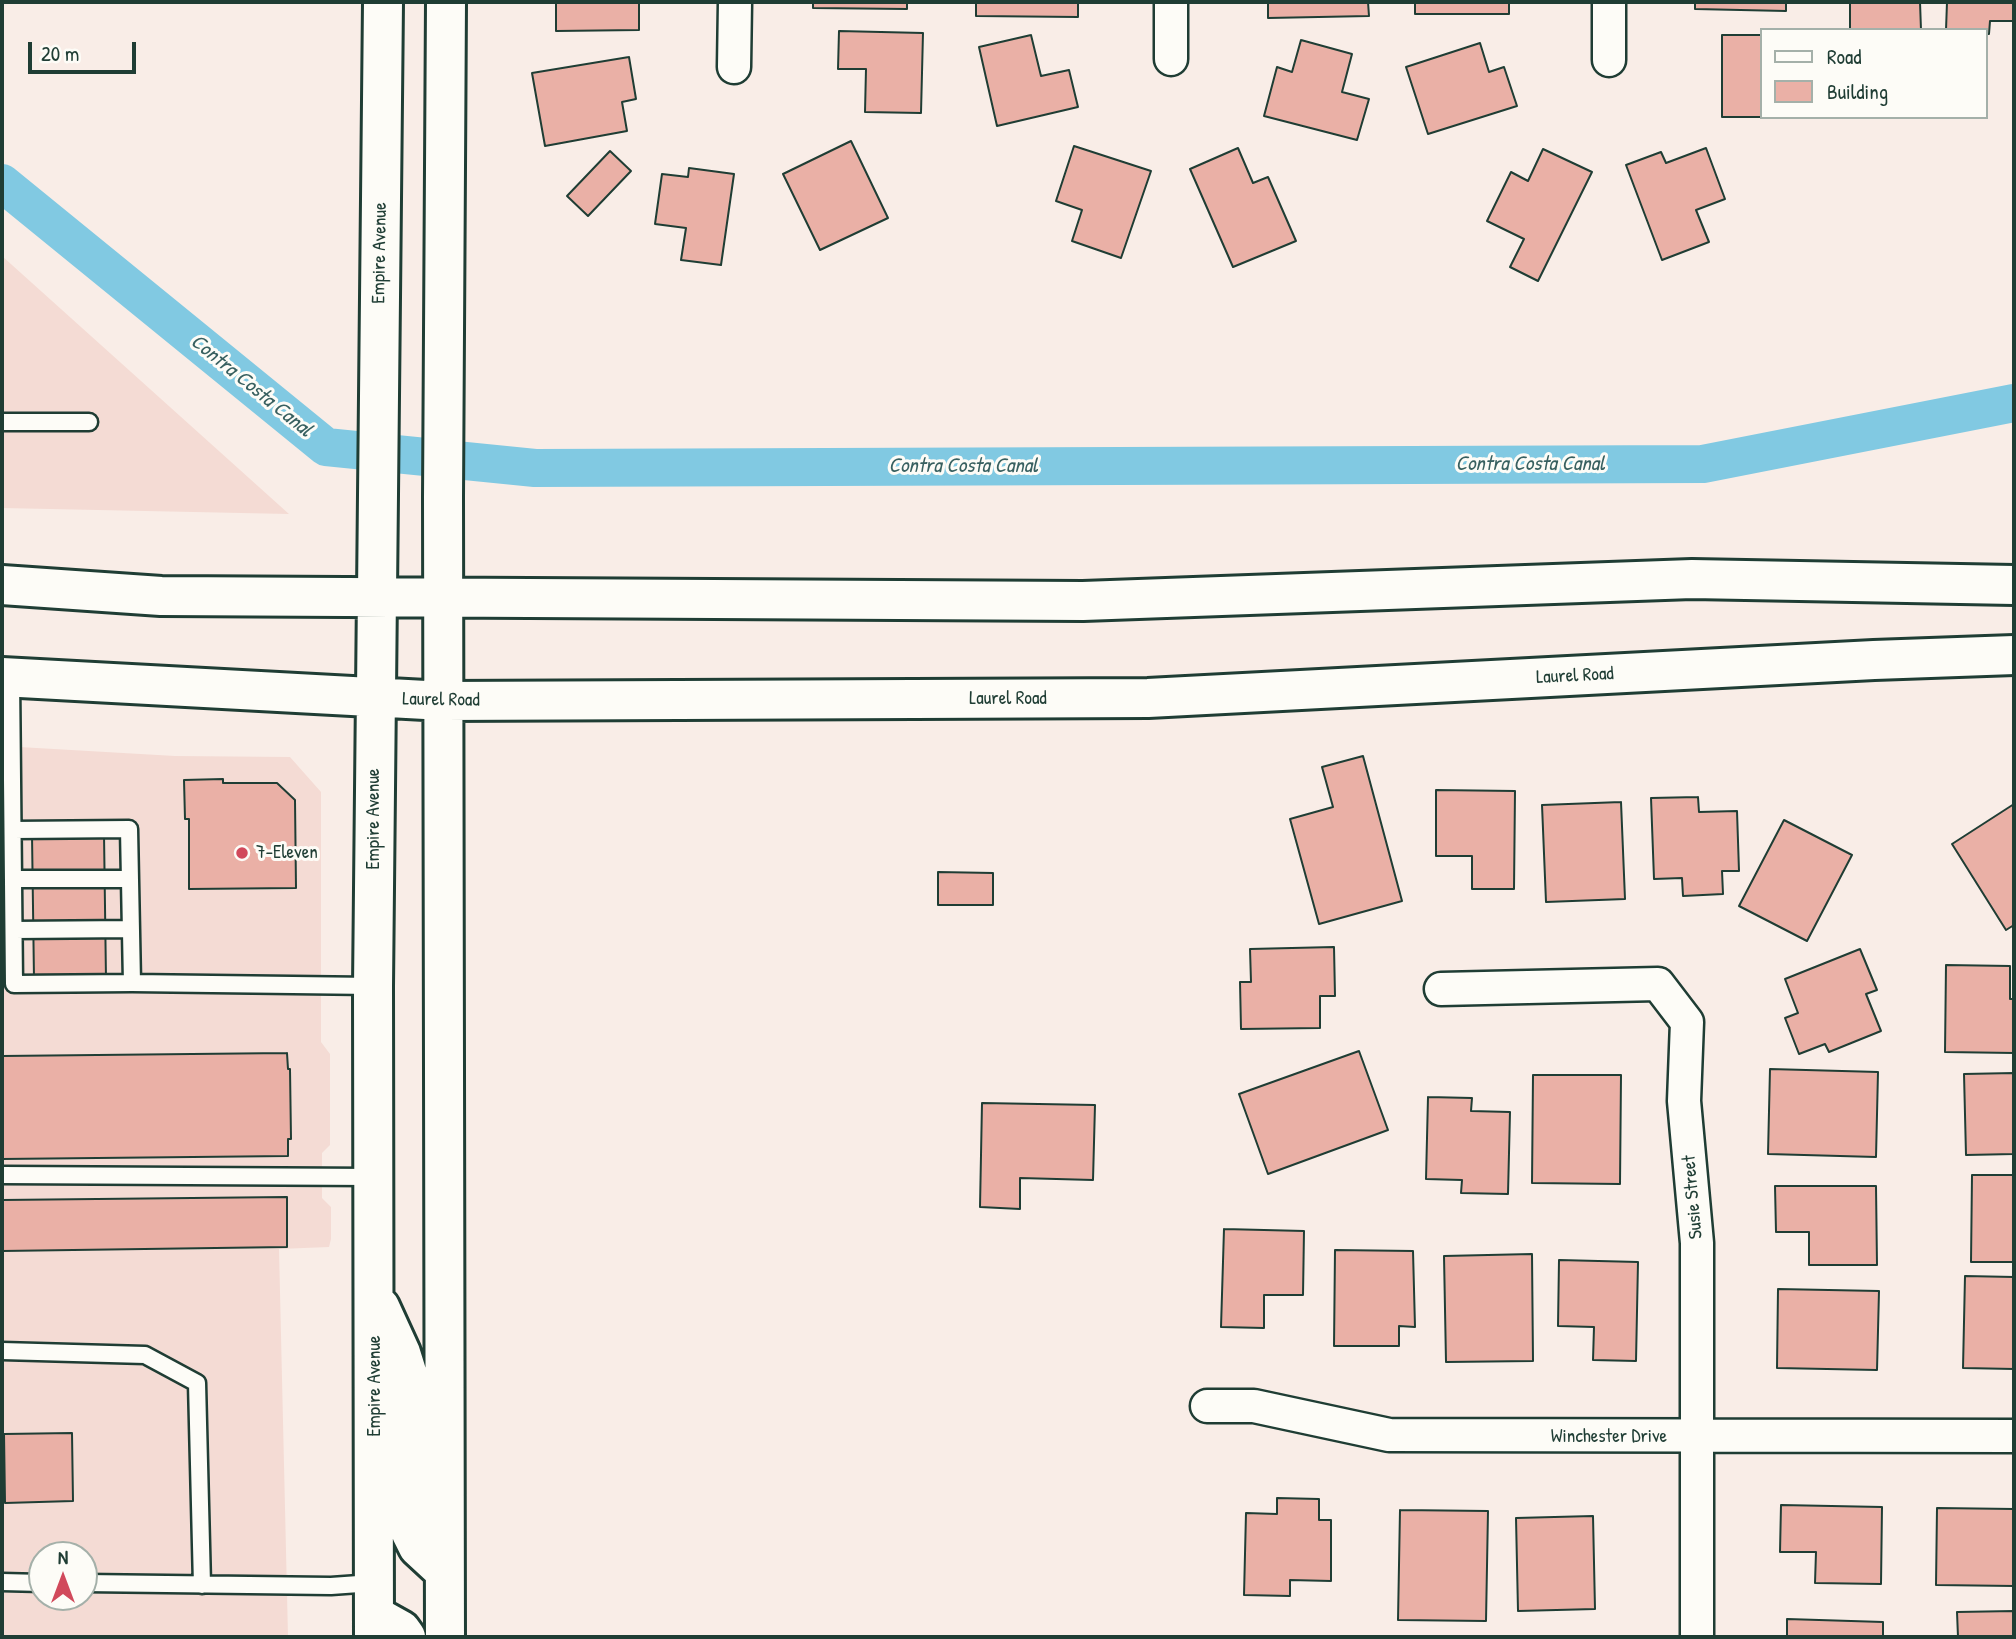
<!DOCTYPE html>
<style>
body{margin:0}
#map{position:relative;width:2016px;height:1639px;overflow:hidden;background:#f9ede7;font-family:"Patrick Hand",sans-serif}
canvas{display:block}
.frame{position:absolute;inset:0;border:4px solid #1f3d34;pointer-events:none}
.legend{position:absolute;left:1760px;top:28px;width:228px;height:91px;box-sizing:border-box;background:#fdfcf7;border:2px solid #a4b0a9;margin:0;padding:9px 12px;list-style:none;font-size:21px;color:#1f3d34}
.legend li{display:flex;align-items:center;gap:14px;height:35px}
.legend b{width:35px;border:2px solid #a4b0a9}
.north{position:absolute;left:28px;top:1541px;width:70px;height:70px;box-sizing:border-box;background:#fdfcf7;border:2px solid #a4b0a9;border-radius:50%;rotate:0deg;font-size:19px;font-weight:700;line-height:28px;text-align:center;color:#1f3d34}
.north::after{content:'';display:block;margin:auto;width:24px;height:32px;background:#d1495b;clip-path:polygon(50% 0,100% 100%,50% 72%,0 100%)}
.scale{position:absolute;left:28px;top:42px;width:108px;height:32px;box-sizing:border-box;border:4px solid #1f3d34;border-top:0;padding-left:9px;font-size:21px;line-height:24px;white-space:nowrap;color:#1f3d34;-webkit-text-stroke:5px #fdfcf7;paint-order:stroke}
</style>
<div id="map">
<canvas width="2016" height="1639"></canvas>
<div class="frame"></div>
<ul class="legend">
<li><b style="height:9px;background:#fdfcf7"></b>Road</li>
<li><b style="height:19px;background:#eab0a6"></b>Building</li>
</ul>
<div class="north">N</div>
<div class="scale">20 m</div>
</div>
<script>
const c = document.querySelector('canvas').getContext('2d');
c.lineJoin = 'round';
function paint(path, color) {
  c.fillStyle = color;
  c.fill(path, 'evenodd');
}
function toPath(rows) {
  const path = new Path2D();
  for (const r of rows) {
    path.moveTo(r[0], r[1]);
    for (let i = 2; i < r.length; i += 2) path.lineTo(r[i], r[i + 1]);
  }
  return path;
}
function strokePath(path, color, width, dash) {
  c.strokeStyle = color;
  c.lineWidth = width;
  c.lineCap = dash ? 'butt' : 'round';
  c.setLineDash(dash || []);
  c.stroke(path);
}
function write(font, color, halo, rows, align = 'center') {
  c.font = font + ' "Patrick Hand",sans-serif';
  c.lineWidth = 6;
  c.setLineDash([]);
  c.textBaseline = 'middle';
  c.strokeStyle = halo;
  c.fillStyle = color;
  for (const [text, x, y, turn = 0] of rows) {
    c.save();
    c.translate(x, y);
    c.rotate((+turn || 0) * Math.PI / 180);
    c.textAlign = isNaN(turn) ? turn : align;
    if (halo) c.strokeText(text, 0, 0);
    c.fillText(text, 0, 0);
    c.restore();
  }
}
paint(toPath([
 [2,256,289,514,2,508],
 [2,746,175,756,290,757,321,792,321,1042,330,1054,330,1145,322,1153,322,1198,331,1207,331,1239,329,1247,279,1249,288,1637,2,1637],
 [42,1555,84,1555,84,1597,42,1597]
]), '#f4dbd4');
strokePath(toPath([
 [2,183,326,447,535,468,1703,464,2014,403]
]), '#81c9e2', 38);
const building = toPath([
 [556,2,639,2,639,30,556,31,556,2],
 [813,2,907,2,907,9,813,8,813,2],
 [976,2,1078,2,1078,17,976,16,976,2],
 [1268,2,1368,2,1369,16,1268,18,1268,2],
 [1415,2,1509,2,1509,14,1415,14,1415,2],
 [1695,2,1786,2,1786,11,1695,9,1695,2],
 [1850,2,1920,2,1921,30,1850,30,1850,2],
 [1947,2,2014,2,2014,21,1990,21,1989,34,1986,34,1986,30,1946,30,1947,2],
 [839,31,923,33,921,113,865,112,866,69,838,69,839,31],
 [1031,35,1041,76,1069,70,1078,107,997,126,979,47,1031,35],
 [1722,35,1762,35,1762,117,1722,117,1722,35],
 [1301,40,1352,54,1342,92,1369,99,1357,140,1264,116,1277,67,1292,72,1301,40],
 [1480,43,1489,72,1504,67,1517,106,1428,134,1406,67,1480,43],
 [629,57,636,99,622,102,627,131,545,146,532,73,629,57],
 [851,141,888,218,820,250,783,174,851,141],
 [1074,146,1151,171,1121,258,1072,241,1082,210,1056,201,1074,146],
 [1238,148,1253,183,1268,177,1296,241,1233,267,1190,169,1238,148],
 [1706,148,1725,199,1696,210,1709,242,1662,260,1626,165,1661,152,1666,163,1706,148],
 [1543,149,1592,172,1538,281,1510,267,1524,239,1487,221,1511,172,1528,181,1543,149],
 [610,151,631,171,588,216,567,196,610,151],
 [689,168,734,174,721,265,681,260,686,228,655,224,662,174,688,177,689,168],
 [1363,756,1402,901,1319,924,1290,819,1333,807,1322,767,1363,756],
 [223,779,223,783,277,783,295,800,296,888,189,889,189,819,185,819,184,780,223,779],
 [1436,790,1515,791,1514,889,1472,889,1472,856,1436,856,1436,790],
 [1698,797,1699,812,1737,811,1739,871,1722,871,1723,894,1683,896,1682,878,1654,879,1651,798,1698,797],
 [1621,802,1625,899,1546,902,1542,805,1621,802],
 [2014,804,2014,925,2006,930,1952,844,2014,804],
 [1784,820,1852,855,1807,941,1739,906,1784,820],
 [104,834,106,979,34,979,32,835,104,834],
 [938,872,993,873,993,905,938,905,938,872],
 [1334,947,1335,996,1320,996,1320,1028,1241,1029,1240,982,1251,982,1250,949,1334,947],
 [1860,949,1877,990,1866,994,1881,1031,1829,1052,1825,1044,1799,1054,1785,1018,1798,1013,1785,979,1860,949],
 [1946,965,2010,966,2010,999,2014,999,2014,1053,1945,1052,1946,965],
 [1359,1051,1388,1130,1268,1174,1239,1094,1359,1051],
 [287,1053,288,1069,290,1069,291,1139,288,1139,288,1156,2,1159,2,1056,287,1053],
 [1770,1069,1878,1072,1876,1157,1768,1154,1770,1069],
 [2014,1073,2014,1154,1966,1155,1964,1074,2014,1073],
 [1533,1075,1621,1075,1620,1184,1532,1183,1533,1075],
 [1428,1097,1472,1098,1471,1111,1510,1112,1508,1194,1461,1193,1462,1180,1426,1179,1428,1097],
 [982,1103,1095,1105,1093,1180,1020,1178,1020,1209,980,1207,982,1103],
 [1972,1175,2014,1175,2014,1262,1971,1262,1972,1175],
 [1775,1186,1876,1186,1877,1265,1809,1265,1809,1232,1776,1232,1775,1186],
 [287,1197,287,1247,2,1251,2,1200,287,1197],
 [1224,1229,1304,1231,1303,1295,1264,1295,1264,1328,1221,1327,1224,1229],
 [1335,1250,1413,1251,1415,1327,1399,1326,1399,1346,1334,1346,1335,1250],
 [1532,1254,1533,1361,1446,1362,1444,1256,1532,1254],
 [1559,1260,1638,1262,1636,1361,1593,1360,1594,1327,1558,1326,1559,1260],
 [1965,1276,2014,1277,2014,1369,1963,1368,1965,1276],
 [1778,1289,1879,1291,1877,1370,1777,1368,1778,1289],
 [72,1433,73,1501,5,1503,4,1434,72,1433],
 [1277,1498,1319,1499,1319,1520,1331,1520,1331,1581,1290,1580,1290,1596,1244,1595,1246,1513,1277,1514,1277,1498],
 [1781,1505,1882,1507,1881,1584,1815,1583,1816,1552,1780,1552,1781,1505],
 [1937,1508,2014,1509,2014,1586,1936,1585,1937,1508],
 [1400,1510,1488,1511,1486,1621,1398,1620,1400,1510],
 [1593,1516,1595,1609,1518,1611,1516,1518,1593,1516],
 [2014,1611,2014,1637,1958,1637,1957,1612,2014,1611],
 [1787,1619,1883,1622,1883,1637,1787,1637,1787,1619]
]);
paint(building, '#eab0a6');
strokePath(building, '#1f3d34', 2);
const service = toPath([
 [2,422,89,422],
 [11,678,14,984,132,983,373,986],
 [13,830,129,829,132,983],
 [13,879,130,879],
 [14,930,131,929],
 [2,1175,374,1177],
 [2,1351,145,1355,197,1383,202,1585],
 [2,1582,42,1583],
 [84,1583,331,1586,373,1583]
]);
const minor = toPath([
 [1171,59,1171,2],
 [1609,60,1609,2],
 [734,67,735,2],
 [1441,989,1658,984,1687,1022,1684,1101,1697,1243,1697,1637],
 [1207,1406,1254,1406,1389,1435,2014,1436]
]);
const secondary = toPath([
 [2,585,161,596,1083,601,1692,579,2014,585],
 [2,677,444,701,1148,698,1874,660,2014,655],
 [380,1307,401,1353,411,1385,410,1495,411,1533,418,1547,444,1571],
 [374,1615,401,1630,406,1637],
 [374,1637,373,986,383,2],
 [445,1637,443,496,446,2]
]);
strokePath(service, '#1f3d34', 21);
strokePath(minor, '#1f3d34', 37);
strokePath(secondary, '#1f3d34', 44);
strokePath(service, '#fdfcf7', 16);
strokePath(minor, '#fdfcf7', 32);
strokePath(secondary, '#fdfcf7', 38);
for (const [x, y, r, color] of [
 [242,853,7,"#d1495b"]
]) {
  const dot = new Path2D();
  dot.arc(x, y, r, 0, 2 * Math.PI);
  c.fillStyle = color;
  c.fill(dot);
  strokePath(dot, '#fdfcf7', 2.5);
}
write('19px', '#1f3d34', '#fdfcf7', [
 ["Empire Avenue",380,253,-89],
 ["Laurel Road",1575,676,-3],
 ["Laurel Road",1008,699],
 ["Laurel Road",441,700,1],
 ["Empire Avenue",374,819,-90],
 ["Susie Street",1693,1197,-95],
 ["Empire Avenue",375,1386,-90],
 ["Winchester Drive",1609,1437]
]);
write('19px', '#1f3d34', '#fdfcf7', [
 ["7-Eleven",256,853]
], 'left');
write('italic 21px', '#386060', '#fdfcf7', [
 ["Contra Costa Canal",251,386,39],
 ["Contra Costa Canal",1530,464],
 ["Contra Costa Canal",963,466]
]);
</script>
